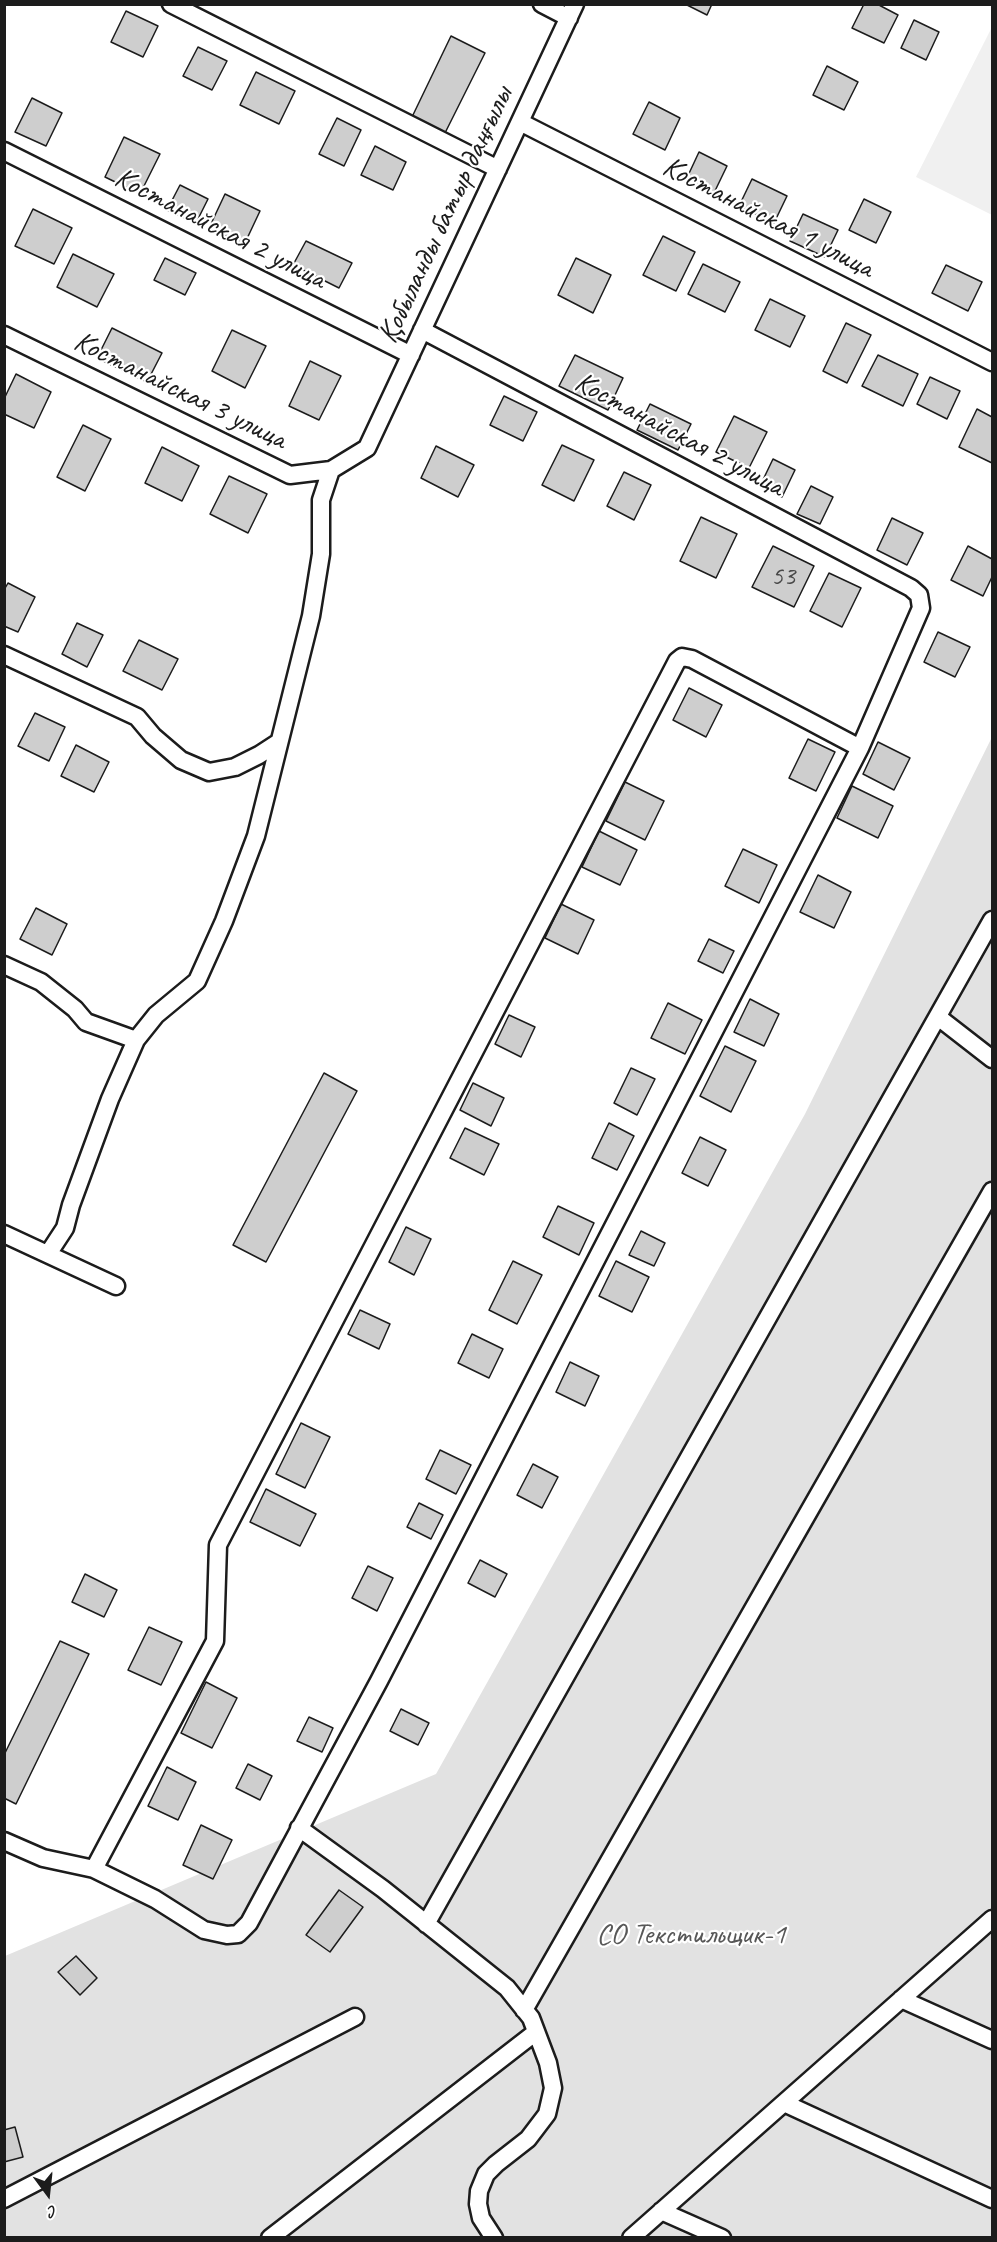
<!DOCTYPE html>
<meta charset="utf-8">
<style>
body{margin:0}
#map{position:relative;width:997px;height:2242px;overflow:hidden;background:#fff;font-family:Caveat,sans-serif}
canvas{display:block}
.frame{position:absolute;inset:0;border:6px solid #1c1c1c;pointer-events:none}
.north{position:absolute;left:18px;top:2164px;width:60px;height:60px;-webkit-text-stroke:4px #fff;paint-order:stroke;rotate:165deg;font-size:16px;font-weight:700;line-height:24px;text-align:center;color:#1c1c1c}
.north::after{content:'';display:block;margin:auto;width:21px;height:27px;background:#1c1c1c;clip-path:polygon(50% 0,100% 100%,50% 72%,0 100%)}
</style>
<div id="map">
<canvas width="997" height="2242"></canvas>
<div class="frame"></div>
<div class="north">С</div>
</div>
<script>
const c = document.querySelector('canvas').getContext('2d');
c.lineJoin = 'round';
function paint(path, color) {
  c.fillStyle = color;
  c.fill(path, 'evenodd');
}
function toPath(rows) {
  const path = new Path2D();
  for (const r of rows) {
    path.moveTo(r[0], r[1]);
    for (let i = 2; i < r.length; i += 2) path.lineTo(r[i], r[i + 1]);
  }
  return path;
}
function strokePath(path, color, width, dash) {
  c.strokeStyle = color;
  c.lineWidth = width;
  c.lineCap = dash ? 'butt' : 'round';
  c.setLineDash(dash || []);
  c.stroke(path);
}
function write(font, color, halo, rows, align = 'center') {
  c.font = font + ' Caveat,sans-serif';
  c.lineWidth = 4.5;
  c.setLineDash([]);
  c.textBaseline = 'middle';
  c.strokeStyle = halo;
  c.fillStyle = color;
  for (const [text, x, y, turn = 0] of rows) {
    c.save();
    c.translate(x, y);
    c.rotate((+turn || 0) * Math.PI / 180);
    c.textAlign = isNaN(turn) ? turn : align;
    if (halo) c.strokeText(text, 0, 0);
    c.fillText(text, 0, 0);
    c.restore();
  }
}
paint(toPath([
 [992,27,992,215,916,177]
]), '#f0f0f0');
paint(toPath([
 [992,737,992,2237,5,2238,5,1956,436,1774,805,1114]
]), '#e2e2e2');
const building = toPath([
 [685,4,712,4,707,15,685,4],
 [864,4,877,4,898,15,884,43,852,28,864,4],
 [126,11,158,26,143,57,111,42,126,11],
 [914,20,939,32,926,60,901,48,914,20],
 [451,36,485,53,445,133,412,117,451,36],
 [198,47,227,61,212,90,183,76,198,47],
 [827,66,858,82,844,110,813,95,827,66],
 [256,72,295,91,279,124,240,105,256,72],
 [32,98,62,113,46,146,15,132,32,98],
 [649,102,680,118,665,150,633,134,649,102],
 [337,118,361,130,344,166,319,154,337,118],
 [124,137,160,154,140,194,105,177,124,137],
 [375,146,406,162,393,190,361,175,375,146],
 [699,152,727,166,713,195,685,182,699,152],
 [752,179,787,196,774,223,739,206,752,179],
 [180,185,208,199,196,223,167,210,180,185],
 [225,194,260,211,244,245,209,228,225,194],
 [864,199,891,212,876,243,849,230,864,199],
 [33,209,72,228,54,264,15,246,33,209],
 [803,214,838,230,825,257,790,241,803,214],
 [663,236,695,252,676,291,643,275,663,236],
 [306,241,352,263,339,288,293,265,306,241],
 [73,254,114,274,97,307,57,287,73,254],
 [165,258,196,273,185,295,154,280,165,258],
 [576,258,611,275,593,313,558,295,576,258],
 [703,264,740,282,725,312,688,294,703,264],
 [946,265,982,282,968,311,932,293,946,265],
 [770,299,805,316,790,347,755,330,770,299],
 [846,323,871,335,847,383,823,371,846,323],
 [112,328,162,353,147,382,97,358,112,328],
 [232,330,266,346,245,388,212,371,232,330],
 [575,355,623,378,608,410,559,386,575,355],
 [878,355,918,374,903,406,862,386,878,355],
 [310,361,341,376,319,420,289,406,310,361],
 [16,374,51,392,34,428,4,414,4,399,16,374],
 [930,377,960,391,947,419,917,404,930,377],
 [504,396,537,412,523,441,490,425,504,396],
 [650,404,691,424,678,450,637,430,650,404],
 [977,409,992,417,992,463,959,447,977,409],
 [734,416,767,432,749,468,716,452,734,416],
 [83,425,111,439,85,491,57,477,83,425],
 [562,445,594,460,574,501,542,485,562,445],
 [436,446,474,465,458,497,421,478,436,446],
 [162,447,199,466,182,501,145,483,162,447],
 [773,459,795,470,782,497,760,486,773,459],
 [624,472,651,485,634,520,607,506,624,472],
 [229,476,267,494,248,533,210,514,229,476],
 [811,486,833,497,820,524,797,514,811,486],
 [701,517,737,534,716,578,680,561,701,517],
 [892,518,923,533,907,565,877,550,892,518],
 [773,546,814,566,794,607,752,587,773,546],
 [968,546,992,559,992,577,983,596,951,580,968,546],
 [829,573,861,588,842,627,810,611,829,573],
 [8,583,35,597,18,632,4,626,4,590,8,583],
 [77,623,103,635,87,667,62,654,77,623],
 [938,632,970,647,955,677,924,662,938,632],
 [139,640,178,659,162,690,123,671,139,640],
 [689,688,722,705,706,737,673,720,689,688],
 [35,713,65,727,49,761,18,746,35,713],
 [808,739,835,752,816,791,789,778,808,739],
 [878,742,910,758,894,790,863,774,878,742],
 [76,745,109,762,94,792,61,776,76,745],
 [625,782,664,801,645,840,606,821,625,782],
 [852,786,893,806,878,838,837,818,852,786],
 [599,831,637,850,620,885,582,867,599,831],
 [743,849,777,865,759,903,725,886,743,849],
 [818,875,851,892,834,928,800,912,818,875],
 [561,904,594,920,578,954,545,938,561,904],
 [36,908,67,924,52,955,20,939,36,908],
 [709,939,734,951,723,973,698,961,709,939],
 [750,999,779,1014,764,1046,734,1032,750,999],
 [668,1003,702,1020,685,1054,651,1038,668,1003],
 [509,1015,535,1027,521,1057,495,1044,509,1015],
 [725,1046,756,1061,731,1112,700,1096,725,1046],
 [631,1068,655,1079,637,1115,614,1103,631,1068],
 [324,1073,357,1091,266,1262,233,1245,324,1073],
 [473,1083,504,1098,491,1126,460,1110,473,1083],
 [609,1123,634,1136,617,1170,592,1158,609,1123],
 [465,1128,499,1144,484,1175,450,1158,465,1128],
 [700,1137,726,1150,708,1186,682,1173,700,1137],
 [558,1206,594,1223,579,1255,543,1237,558,1206],
 [406,1227,431,1239,414,1275,389,1262,406,1227],
 [641,1231,665,1243,654,1266,629,1255,641,1231],
 [513,1261,542,1275,517,1324,489,1310,513,1261],
 [616,1261,649,1277,632,1312,599,1296,616,1261],
 [360,1310,390,1324,379,1349,348,1334,360,1310],
 [472,1334,503,1349,489,1378,458,1363,472,1334],
 [570,1362,599,1376,585,1406,556,1392,570,1362],
 [301,1423,330,1437,305,1488,276,1474,301,1423],
 [440,1450,471,1465,456,1494,426,1479,440,1450],
 [533,1464,558,1477,542,1508,517,1495,533,1464],
 [266,1489,316,1514,300,1546,250,1522,266,1489],
 [419,1503,443,1515,431,1539,407,1527,419,1503],
 [480,1560,507,1574,495,1597,468,1583,480,1560],
 [368,1566,393,1578,377,1611,352,1598,368,1566],
 [85,1574,117,1590,104,1617,72,1602,85,1574],
 [149,1627,182,1642,161,1685,128,1670,149,1627],
 [60,1641,89,1654,16,1804,4,1798,4,1755,60,1641],
 [206,1682,237,1698,212,1748,181,1733,206,1682],
 [401,1709,429,1723,418,1745,390,1731,401,1709],
 [309,1717,333,1728,322,1752,297,1741,309,1717],
 [248,1764,272,1776,260,1800,236,1788,248,1764],
 [167,1767,196,1782,178,1820,148,1806,167,1767],
 [201,1825,232,1840,213,1879,183,1865,201,1825],
 [339,1890,363,1907,330,1952,306,1935,339,1890],
 [76,1956,97,1978,80,1995,58,1972,76,1956],
 [15,2127,23,2157,4,2162,4,2130,15,2127]
]);
paint(building, '#cecece');
strokePath(building, '#1c1c1c', 1.5);
const minor = toPath([
 [171,4,498,169],
 [542,4,569,18],
 [520,122,992,362],
 [4,151,411,355],
 [4,335,290,475,331,470,367,448,575,4],
 [4,655,137,717,153,736,181,760,209,772,235,767,259,755,279,742],
 [4,965,41,982,75,1009,86,1022,136,1040],
 [938,1017,992,1059],
 [4,1234,116,1286],
 [48,1254,65,1228,71,1205,110,1099,136,1040,156,1015,197,981,224,921,256,836,311,616,321,554,321,500,331,470],
 [299,1828,383,1889,507,1988,531,2018,548,2063,553,2088,547,2114,528,2139,496,2164,486,2174,479,2191,478,2204,481,2218,494,2238],
 [4,1841,43,1858,94,1869,155,1899,204,1930,227,1935,238,1934,249,1923,379,1681,860,748,921,608,919,595,911,588,422,330],
 [94,1869,215,1641,218,1545,677,661,682,657,692,659,860,748],
 [426,1924,992,920],
 [901,1999,992,2040],
 [524,2010,992,1191],
 [784,2103,992,2199],
 [4,2199,355,2017],
 [661,2211,722,2238],
 [270,2238,536,2032],
 [631,2238,992,1919]
]);
strokePath(minor, '#1c1c1c', 21);
strokePath(minor, '#fff', 16);
write('27px', '#484848', null, [
 ["53",783,577]
]);
write('30px', '#1c1c1c', '#fff', [
 ["Қобыланды батыр даңғылы",446,215,-65],
 ["Костанайская 1 улица",768,218,27],
 ["Костанайская 2 улица",220,229,27],
 ["Костанайская 3 улица",180,391,26],
 ["Костанайская 2 улица",679,435,28]
]);
write('30px', '#575757', '#fff', [
 ["СО Текстильщик-1",691,1935]
]);
</script>
